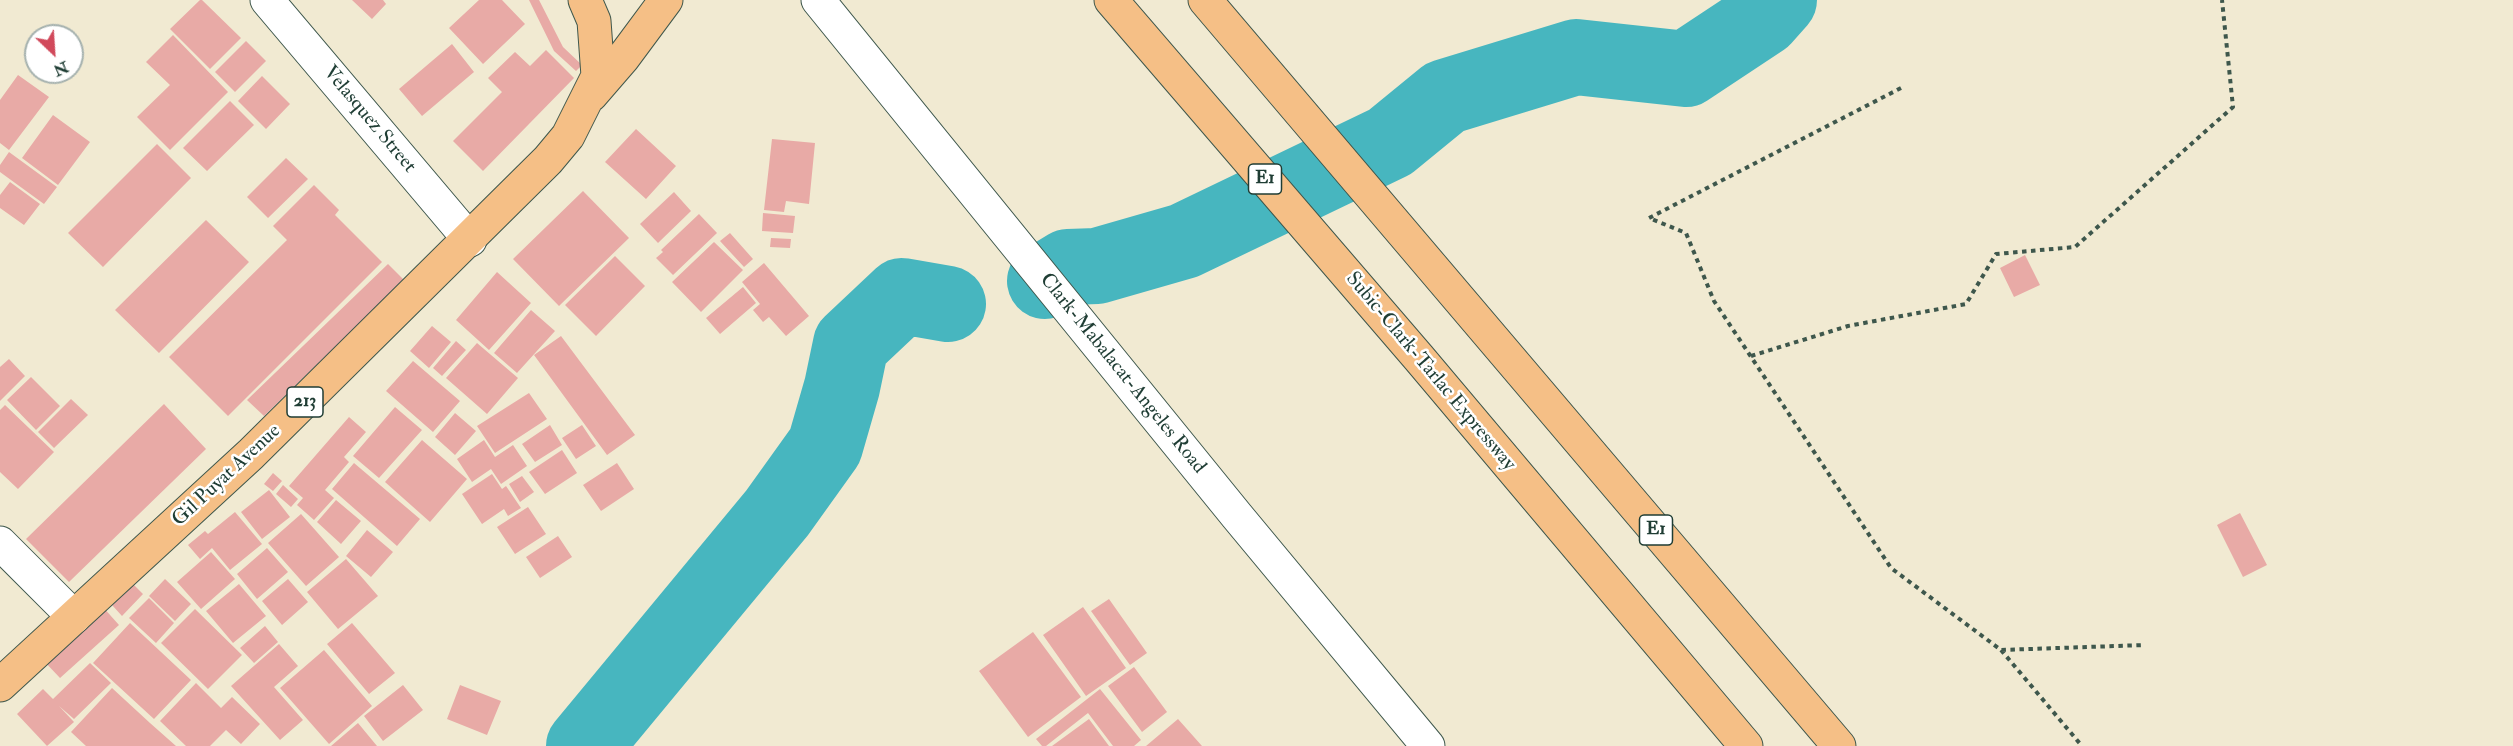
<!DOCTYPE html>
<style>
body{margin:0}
#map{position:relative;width:2513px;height:746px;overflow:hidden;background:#f1ead2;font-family:"IM FELL Double Pica",serif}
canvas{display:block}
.north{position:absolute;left:24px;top:24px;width:60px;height:60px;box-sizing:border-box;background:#fff;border:2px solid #a5b1ae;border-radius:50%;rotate:155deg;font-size:16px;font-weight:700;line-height:24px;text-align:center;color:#1f3d34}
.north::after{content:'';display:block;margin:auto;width:21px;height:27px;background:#d1495b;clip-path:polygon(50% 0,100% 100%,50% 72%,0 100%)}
</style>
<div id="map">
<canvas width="2513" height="746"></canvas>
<div class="north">N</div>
</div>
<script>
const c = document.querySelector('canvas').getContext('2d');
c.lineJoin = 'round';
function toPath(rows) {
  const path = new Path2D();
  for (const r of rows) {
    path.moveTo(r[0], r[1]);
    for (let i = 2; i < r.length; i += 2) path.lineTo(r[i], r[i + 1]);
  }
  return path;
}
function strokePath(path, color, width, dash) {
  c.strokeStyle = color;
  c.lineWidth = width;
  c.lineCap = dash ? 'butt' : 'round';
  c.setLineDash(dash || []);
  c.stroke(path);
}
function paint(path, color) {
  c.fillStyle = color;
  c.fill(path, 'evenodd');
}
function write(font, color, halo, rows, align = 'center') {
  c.font = font + ' "IM FELL Double Pica",serif';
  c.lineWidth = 5;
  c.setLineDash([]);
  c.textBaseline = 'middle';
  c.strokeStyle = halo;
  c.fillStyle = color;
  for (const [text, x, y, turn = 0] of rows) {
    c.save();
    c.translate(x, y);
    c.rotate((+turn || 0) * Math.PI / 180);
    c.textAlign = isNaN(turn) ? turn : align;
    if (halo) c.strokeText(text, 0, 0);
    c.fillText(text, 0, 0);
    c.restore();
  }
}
strokePath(toPath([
 [1045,281,1068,267,1097,266,1184,241,1390,142,1445,97,1576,57,1686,69,1763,18,1779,0],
 [584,746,777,513,825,446,842,387,851,344,902,296,948,304]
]), '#47b6bf', 76);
paint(toPath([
 [200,0,202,0,241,38,210,69,170,29],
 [352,0,383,0,386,4,372,19],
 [479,0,502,0,525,24,483,64,449,28],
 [529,0,539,0,563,47,582,65,576,71,554,51],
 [173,35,228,92,170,150,137,117,170,85,146,62],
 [246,41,266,61,235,92,215,72],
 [452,44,474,72,422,116,399,89],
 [546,50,574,78,483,171,453,141,502,92,488,78,515,52,530,66],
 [18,75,49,97,9,150,0,143,0,100],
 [262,76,290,104,266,129,238,101],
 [230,101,254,125,207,171,183,148],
 [53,115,90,142,58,185,22,158],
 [636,129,676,166,646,199,605,162],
 [772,139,815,143,809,204,786,201,784,212,764,210],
 [157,144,191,178,103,267,68,233],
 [9,152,57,187,44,204,0,172,0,165],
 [286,158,308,179,268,218,247,197],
 [10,182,40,204,24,225,0,208,0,195],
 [314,185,339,210,335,215,382,262,228,416,169,357,287,240,273,226],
 [583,191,629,238,559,306,513,259],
 [674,192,691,211,658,243,640,224],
 [763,213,795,216,793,233,762,231],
 [699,214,717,233,673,275,656,258,663,252,661,250],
 [206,220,249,262,159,353,115,310],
 [730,233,753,259,744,267,720,241],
 [771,238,791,239,790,248,770,247],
 [714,242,743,270,701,312,672,282],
 [2025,255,2040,285,2014,297,2000,268],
 [615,256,645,286,596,336,565,305],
 [764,263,809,316,786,336,769,317,763,322,753,310,760,304,742,282],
 [388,264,404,280,264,416,247,400],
 [497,272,531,303,489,350,456,320],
 [743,287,756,303,720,334,706,318],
 [531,310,555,331,517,373,494,353],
 [432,326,451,342,429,368,410,351],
 [561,336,635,435,607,455,534,355],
 [456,341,466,350,442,376,433,368],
 [477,343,518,378,487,414,446,378],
 [9,359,25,376,0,401,0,367],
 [413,361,460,401,433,432,386,391],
 [31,377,60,406,36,430,7,400],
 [529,393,547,419,495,453,477,426],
 [71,399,88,415,54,448,38,432],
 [164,404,206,449,69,582,26,539],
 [5,405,54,452,18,489,0,472,0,410],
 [395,407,422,430,379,478,353,456],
 [455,413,476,431,455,455,435,437],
 [349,417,366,432,344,457,349,462,325,490,334,498,314,520,297,505,303,498,289,486],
 [550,425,562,445,535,462,522,444],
 [582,425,596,446,576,459,562,438],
 [422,440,467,479,430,522,385,482],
 [484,440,495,457,513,445,527,466,501,484,491,469,472,482,457,459],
 [562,450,577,473,545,494,529,472],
 [354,463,420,519,397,546,332,489],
 [617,463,634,489,601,511,583,485],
 [273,473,282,481,273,491,264,484],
 [492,474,502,489,506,486,521,508,508,516,504,509,482,524,462,494],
 [522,476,534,492,520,502,509,484],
 [283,485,298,499,291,507,276,494],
 [269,490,290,517,262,539,241,512],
 [336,500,361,521,341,544,317,522],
 [528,507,546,534,515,554,497,527],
 [235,512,262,544,230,570,212,548,200,559,188,545,205,531,208,534],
 [2240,513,2267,565,2243,577,2217,525],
 [301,514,339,557,306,586,268,543],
 [367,530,393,552,371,577,346,556],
 [558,536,572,557,540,578,526,557],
 [267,548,288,572,257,599,237,574],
 [211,552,235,579,201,609,177,582],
 [346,559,378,596,338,629,307,592],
 [165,579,191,604,175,621,149,596],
 [288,579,308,602,282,625,262,601],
 [133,584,143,594,122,616,112,605],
 [239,584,266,616,233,643,206,611],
 [149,598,174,623,156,643,129,618],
 [1109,599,1147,653,1130,665,1091,611],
 [102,606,119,625,60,678,43,660],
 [1083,607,1126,668,1086,696,1043,635],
 [195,609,242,655,208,689,161,643],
 [130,623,191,680,154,719,93,663],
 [352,623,395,673,369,694,327,644],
 [265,626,278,642,254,663,240,648],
 [1033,632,1081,697,1028,737,979,671],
 [279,644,298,666,274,687,303,720,280,740,231,686],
 [324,650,372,706,329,744,280,688],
 [90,663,111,683,74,719,59,706,74,722,47,746,17,714,43,689,53,699],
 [1134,667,1167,712,1142,732,1108,686],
 [196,683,221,708,232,697,260,724,241,744,226,730,210,746,186,746,160,721],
 [403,685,423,710,383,741,364,716],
 [460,685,501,701,487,735,447,719],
 [112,688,150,723,176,746,86,746,71,732],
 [1100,689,1141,740,1134,746,1113,746,1088,713,1046,746,1042,746,1036,739],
 [1089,719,1109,746,1052,746],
 [1178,719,1202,746,1146,746],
 [358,723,377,746,331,746]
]), '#e8aaa6');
const minor = toPath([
 [267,0,470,240],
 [818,0,1237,516,1428,746],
 [0,543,74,617]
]);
const major = toPath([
 [591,95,623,58,666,0],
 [0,685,251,454,548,160,568,136,598,76,594,21,585,0]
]);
const highway = toPath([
 [1111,0,1419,358,1746,746],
 [1205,0,1839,746]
]);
strokePath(minor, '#3e574c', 35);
strokePath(major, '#3e574c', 35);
strokePath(highway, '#3e574c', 35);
strokePath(toPath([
 [1901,88,1649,218,1686,233,1714,301,1891,568,2001,650,2145,645],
 [1751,356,1848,326,1966,304,1996,254,2075,247,2233,107,2222,0],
 [2001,650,2082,746]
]), '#3e574c', 4, [4.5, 4.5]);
strokePath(minor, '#fff', 33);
strokePath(major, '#f5bf86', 33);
strokePath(highway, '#f5bf86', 33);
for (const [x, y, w] of [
 [1265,179,33],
 [305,402,36],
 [1656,530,33]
]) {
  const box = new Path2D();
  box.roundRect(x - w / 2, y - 15, w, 30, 4.5);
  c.fillStyle = '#fff';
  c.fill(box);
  strokePath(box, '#1f3d34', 1.5);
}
write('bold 18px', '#1f3d34', null, [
 ["E1",1265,179],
 ["213",305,402],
 ["E1",1656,530]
]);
write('20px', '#1f3d34', '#fff', [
 ["Velasquez Street",369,120,50],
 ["Subic-Clark-Tarlac Expressway",1430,372,50],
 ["Clark-Mabalacat-Angeles Road",1122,374,51],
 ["Gil Puyat Avenue",227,476,-43]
]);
</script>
